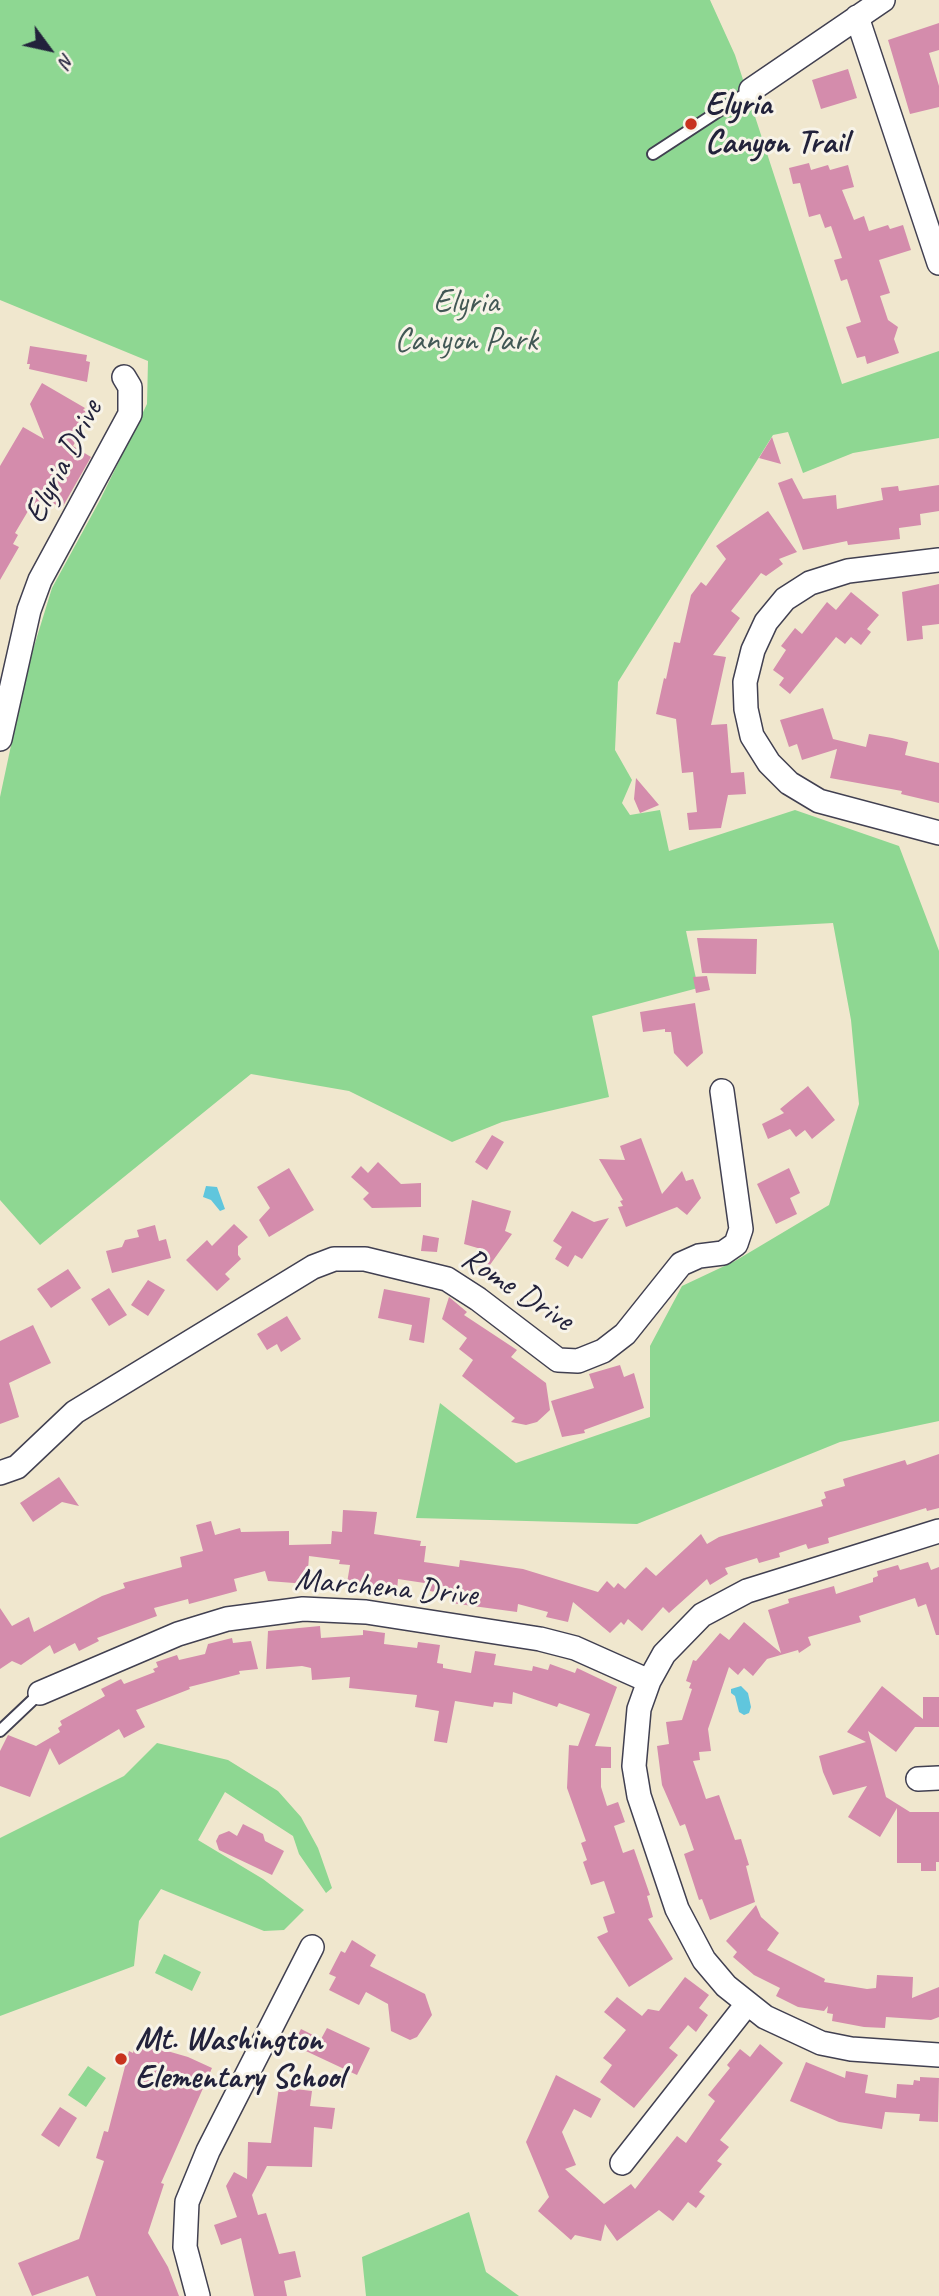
<!DOCTYPE html>
<style>
body{margin:0}
#map{position:relative;width:939px;height:2296px;overflow:hidden;background:#f0e7ce;font-family:Caveat,sans-serif}
canvas{display:block}
.north{position:absolute;left:14px;top:14px;width:70px;height:70px;-webkit-text-stroke:5px #f7f3e8;paint-order:stroke;rotate:123deg;font-size:19px;font-weight:700;line-height:28px;text-align:center;color:#22223b}
.north::after{content:'';display:block;margin:auto;width:24px;height:32px;background:#22223b;clip-path:polygon(50% 0,100% 100%,50% 72%,0 100%)}
</style>
<div id="map">
<canvas width="939" height="2296"></canvas>
<div class="north">N</div>
</div>
<script>
const c = document.querySelector('canvas').getContext('2d');
c.lineJoin = 'round';
function paint(path, color) {
  c.fillStyle = color;
  c.fill(path, 'evenodd');
}
function toPath(rows) {
  const path = new Path2D();
  for (const r of rows) {
    path.moveTo(r[0], r[1]);
    for (let i = 2; i < r.length; i += 2) path.lineTo(r[i], r[i + 1]);
  }
  return path;
}
function strokePath(path, color, width, dash) {
  c.strokeStyle = color;
  c.lineWidth = width;
  c.lineCap = dash ? 'butt' : 'round';
  c.setLineDash(dash || []);
  c.stroke(path);
}
function write(font, color, halo, rows, align = 'center') {
  c.font = font + ' Caveat,sans-serif';
  c.lineWidth = 6;
  c.setLineDash([]);
  c.textBaseline = 'middle';
  c.strokeStyle = halo;
  c.fillStyle = color;
  for (const [text, x, y, turn = 0] of rows) {
    c.save();
    c.translate(x, y);
    c.rotate((+turn || 0) * Math.PI / 180);
    c.textAlign = isNaN(turn) ? turn : align;
    if (halo) c.strokeText(text, 0, 0);
    c.fillText(text, 0, 0);
    c.restore();
  }
}
paint(toPath([
 [0,0,710,0,735,55,842,384,939,351,939,438,853,453,803,473,788,432,773,435,618,682,615,750,632,780,622,803,630,815,660,810,669,851,795,810,899,846,939,951,939,1421,840,1442,637,1524,416,1518,440,1403,516,1463,650,1417,650,1346,682,1286,735,1261,829,1205,859,1104,851,1020,833,923,686,931,698,988,592,1016,609,1097,502,1122,452,1142,349,1091,251,1074,40,1245,0,1200,0,797,28,666,52,588,100,500,147,404,148,361,0,300],
 [157,1743,228,1760,278,1791,301,1817,318,1848,332,1888,326,1893,299,1854,293,1836,225,1792,198,1840,263,1879,304,1910,284,1930,264,1931,161,1889,139,1921,134,1966,0,2016,0,1838,124,1776],
 [164,1954,201,1972,192,1991,155,1973],
 [88,2066,106,2078,86,2107,68,2095],
 [469,2212,486,2272,519,2296,366,2296,362,2257]
]), '#8ed792');
paint(toPath([
 [206,1186,217,1187,225,1209,220,1211,211,1200,203,1197],
 [741,1686,748,1693,751,1707,749,1713,744,1715,739,1712,735,1696,731,1693,731,1689]
]), '#60c6dd');
paint(toPath([
 [939,23,939,50,929,53,939,86,939,107,910,114,888,40],
 [848,69,857,98,821,109,812,80],
 [809,163,811,170,828,165,830,170,848,165,854,187,842,190,854,220,864,216,869,231,888,225,890,229,903,225,911,250,879,260,890,293,880,296,888,320,898,327,894,339,899,353,867,364,865,356,857,358,846,327,861,322,847,279,841,281,834,260,842,258,831,226,825,228,820,214,809,217,800,183,793,184,789,168],
 [30,346,87,355,86,361,90,362,87,382,29,369,30,364,27,364],
 [42,383,85,408,83,410,91,414,73,446,91,457,62,508,43,498,37,509,31,506,15,533,18,535,13,544,19,547,0,580,0,466,23,427,44,439,30,404],
 [772,437,781,464,759,458],
 [792,478,803,499,836,495,837,509,883,500,881,488,898,486,899,491,939,485,939,511,920,514,921,525,899,528,900,539,848,545,847,541,803,550,778,483],
 [768,511,797,552,779,559,783,564,766,576,761,573,731,611,740,618,713,655,726,657,711,725,727,724,731,773,744,772,746,794,728,795,721,828,689,830,687,813,697,812,693,772,682,773,676,719,656,714,664,678,666,679,674,642,680,643,691,595,701,582,706,586,726,559,716,546],
 [939,584,939,624,922,626,923,639,907,641,902,592],
 [851,592,879,615,867,629,871,632,861,645,851,637,845,644,836,637,790,694,779,685,784,678,773,670,786,650,781,646,795,628,802,634,827,602,836,610],
 [823,708,833,739,866,747,869,734,892,738,908,742,905,755,939,763,939,803,901,794,902,791,830,778,837,749,802,760,797,744,789,747,780,720],
 [636,778,659,805,640,813,634,799],
 [697,938,757,939,756,974,702,973],
 [707,976,710,990,696,993,693,977],
 [695,1003,703,1053,687,1067,674,1053,671,1032,665,1032,665,1029,643,1032,640,1012],
 [808,1086,835,1120,812,1139,805,1130,796,1137,790,1129,768,1139,762,1124,784,1113,780,1109],
 [492,1135,504,1142,487,1170,475,1162],
 [641,1138,662,1194,682,1171,686,1181,693,1179,701,1198,687,1215,677,1207,626,1227,618,1207,623,1206,620,1201,623,1200,599,1159,625,1160,620,1146],
 [378,1162,401,1184,421,1183,421,1207,372,1208,363,1199,369,1193,351,1177,361,1166,368,1173],
 [289,1168,314,1210,269,1237,259,1220,270,1208,257,1187],
 [789,1168,800,1193,790,1198,797,1214,776,1224,757,1184],
 [472,1200,511,1211,505,1231,512,1234,487,1269,472,1263,481,1249,464,1244],
 [572,1211,594,1222,609,1218,582,1259,575,1255,568,1267,555,1259,562,1247,553,1241],
 [234,1224,248,1237,238,1246,238,1255,241,1259,225,1274,230,1279,217,1291,186,1260,207,1240,212,1246],
 [155,1225,159,1241,166,1239,171,1258,112,1273,106,1251,122,1247,125,1240,139,1237,137,1230],
 [423,1235,439,1238,437,1252,421,1251],
 [68,1269,81,1288,51,1308,37,1289],
 [148,1280,165,1290,148,1316,131,1305],
 [109,1288,127,1315,109,1326,91,1299],
 [384,1289,430,1298,424,1343,409,1340,412,1325,378,1318],
 [449,1297,467,1312,464,1315,517,1350,511,1357,546,1383,550,1410,537,1422,526,1425,511,1422,515,1418,462,1376,473,1360,459,1349,467,1338,442,1319],
 [287,1316,301,1339,281,1352,277,1344,267,1350,257,1334],
 [33,1325,51,1363,9,1383,19,1417,0,1424,0,1341],
 [620,1365,624,1377,634,1373,644,1408,584,1430,585,1433,562,1437,551,1401,594,1388,589,1374],
 [939,1454,939,1508,927,1511,926,1508,828,1538,829,1543,808,1549,806,1544,779,1553,780,1557,759,1563,757,1558,725,1568,728,1574,710,1585,707,1579,669,1613,663,1607,642,1631,628,1619,624,1625,621,1622,610,1633,573,1602,568,1622,546,1617,548,1612,518,1604,517,1612,451,1603,450,1595,430,1591,431,1584,398,1579,397,1590,347,1583,350,1565,339,1564,340,1560,309,1556,307,1584,268,1581,265,1571,234,1579,237,1591,189,1604,188,1599,154,1608,157,1616,97,1638,99,1641,79,1651,75,1643,54,1654,50,1645,21,1665,12,1661,0,1669,0,1608,12,1626,29,1617,34,1632,102,1596,125,1588,123,1583,182,1567,180,1557,203,1551,196,1525,211,1521,215,1535,240,1528,241,1532,289,1531,289,1545,331,1544,332,1531,342,1532,343,1510,377,1512,374,1534,421,1541,420,1546,426,1546,424,1562,459,1567,460,1560,523,1569,598,1592,607,1581,614,1588,618,1583,625,1589,646,1567,656,1576,701,1534,707,1544,719,1537,823,1506,821,1500,826,1498,824,1492,845,1486,843,1479,905,1460,907,1465],
 [59,1477,79,1506,62,1502,33,1522,20,1503],
 [928,1562,931,1570,939,1567,939,1635,936,1635,926,1604,918,1607,915,1598,859,1616,861,1622,808,1637,811,1645,799,1653,798,1650,767,1659,753,1676,744,1668,738,1675,729,1667,708,1729,711,1751,699,1752,700,1760,693,1761,706,1799,719,1795,735,1840,741,1839,749,1865,746,1866,755,1902,710,1920,702,1899,699,1900,684,1854,694,1850,685,1824,680,1826,662,1785,657,1746,669,1744,666,1722,682,1720,692,1689,689,1688,691,1683,686,1681,693,1660,696,1661,720,1633,729,1640,744,1622,781,1653,768,1610,789,1603,788,1599,834,1586,836,1594,873,1582,873,1578,878,1576,877,1571,898,1565,900,1570],
 [320,1626,321,1638,363,1635,363,1630,385,1633,384,1644,417,1648,418,1642,440,1645,437,1663,443,1664,443,1668,471,1673,475,1651,496,1654,494,1665,532,1671,533,1666,548,1670,550,1664,575,1673,577,1668,617,1687,595,1746,611,1747,611,1768,601,1768,601,1787,607,1806,618,1802,625,1822,614,1826,623,1853,634,1849,650,1895,647,1896,653,1917,648,1919,673,1959,629,1987,597,1937,608,1932,603,1917,615,1913,604,1881,591,1885,583,1862,587,1860,581,1843,586,1841,567,1788,569,1745,578,1746,590,1714,559,1703,557,1707,513,1692,512,1704,494,1702,493,1707,455,1701,447,1743,434,1741,439,1711,415,1707,417,1695,349,1688,350,1677,312,1680,311,1668,302,1666,266,1669,268,1631],
 [232,1638,233,1643,251,1641,258,1669,239,1671,240,1674,189,1687,190,1689,136,1710,145,1727,124,1738,119,1729,59,1765,50,1748,30,1797,0,1786,0,1751,8,1735,36,1746,60,1732,58,1728,62,1725,60,1721,105,1696,101,1689,121,1679,124,1684,155,1672,153,1669,158,1667,156,1662,177,1655,179,1660,205,1654,208,1644],
 [882,1686,923,1719,923,1697,939,1697,939,1727,915,1727,896,1752,868,1731,886,1797,910,1812,939,1812,939,1862,936,1862,936,1871,921,1871,921,1863,897,1863,897,1808,880,1837,848,1817,867,1786,833,1795,823,1772,819,1756,866,1742,847,1732],
 [243,1824,263,1834,265,1841,284,1851,272,1875,219,1850,216,1841,219,1835,229,1831,237,1836],
 [756,1905,761,1917,779,1933,767,1950,825,1979,824,1982,867,1989,876,1988,877,1975,913,1977,912,1998,939,1987,939,2017,931,2020,886,2017,885,2028,864,2027,832,2021,833,2014,827,2013,828,2006,824,2011,798,2007,776,1996,780,1988,754,1975,733,1957,737,1952,726,1941],
 [352,1940,376,1955,370,1966,425,1994,432,2015,417,2037,410,2040,391,2031,388,2004,366,1992,359,2005,329,1990,336,1977,329,1974,341,1951,345,1953],
 [685,1977,709,1995,699,2008,708,2015,696,2032,688,2025,669,2048,678,2055,634,2108,600,2082,612,2065,603,2058,626,2030,604,2012,617,1997,642,2016,648,2009,659,2011],
 [327,2028,370,2048,357,2075,293,2045,301,2029,321,2039],
 [136,2042,188,2057,212,2068,161,2183,164,2184,148,2233,168,2267,179,2296,96,2296,88,2276,32,2296,18,2263,79,2239,104,2161,96,2158,104,2131,108,2132,129,2051,133,2053],
 [760,2044,783,2063,720,2140,729,2147,717,2161,722,2164,699,2192,705,2196,696,2208,688,2202,673,2221,659,2210,617,2241,605,2224,601,2241,575,2235,571,2240,538,2211,549,2197,526,2142,556,2075,601,2099,591,2118,574,2109,562,2132,576,2165,565,2169,604,2204,631,2184,635,2189,677,2136,686,2143,715,2101,708,2095,730,2068,727,2065,740,2049,750,2057],
 [806,2062,845,2078,846,2071,868,2075,865,2093,896,2098,897,2084,913,2085,914,2080,920,2081,920,2077,939,2078,938,2122,919,2121,920,2114,885,2112,882,2129,839,2122,790,2101],
 [279,2087,312,2091,310,2106,335,2108,332,2129,314,2127,312,2167,267,2166,252,2195,258,2215,266,2213,279,2254,295,2251,301,2277,284,2281,287,2296,254,2296,241,2238,221,2245,214,2225,237,2217,226,2186,234,2172,247,2179,248,2142,271,2143],
 [60,2107,77,2118,59,2147,41,2135]
]), '#d48cac');
const lane = toPath([
 [653,154,751,90],
 [0,1731,40,1693]
]);
const street = toPath([
 [857,17,939,263],
 [751,90,883,0],
 [939,560,848,571,810,583,785,599,766,622,753,650,745,682,746,709,752,736,769,763,789,783,819,801,939,833],
 [0,739,29,610,40,580,130,414,130,387,124,377],
 [0,1473,17,1467,75,1412,313,1267,334,1259,365,1259,447,1279,478,1299,558,1360,578,1361,603,1351,625,1334,681,1264,699,1256,723,1253,736,1244,741,1229,722,1091],
 [939,1531,747,1591,702,1615,664,1654,649,1681,639,1709,634,1766,639,1796,677,1909,704,1960,726,1986,765,2017,821,2043,851,2049,939,2055],
 [40,1693,178,1634,227,1619,303,1609,366,1612,540,1639,575,1648,649,1681],
 [918,1779,939,1778],
 [622,2163,747,2004],
 [198,2296,185,2247,187,2202,208,2151,312,1947]
]);
strokePath(lane, '#414051', 14);
strokePath(street, '#414051', 26);
strokePath(lane, '#fff', 10);
strokePath(street, '#fff', 23);
for (const [x, y, r, color] of [
 [691,124,7,"#c8321e"],
 [121,2059,7,"#c8321e"]
]) {
  const dot = new Path2D();
  dot.arc(x, y, r, 0, 2 * Math.PI);
  c.fillStyle = color;
  c.fill(dot);
  strokePath(dot, '#f7f3e8', 2.5);
}
write('bold 33px', '#22223b', '#f7f3e8', [
 ["Elyria",705,105],
 ["Canyon Trail",705,143],
 ["Mt. Washington",135,2040],
 ["Elementary School",135,2078]
], 'left');
write('33px', '#425855', '#f7f3e8', [
 ["Elyria",466,303],
 ["Canyon Park",466,341]
]);
write('33px', '#22223b', '#f7f3e8', [
 ["Elyria Drive",64,462,-63],
 ["Rome Drive",517,1290,33],
 ["Marchena Drive",386,1588,5]
]);
</script>
